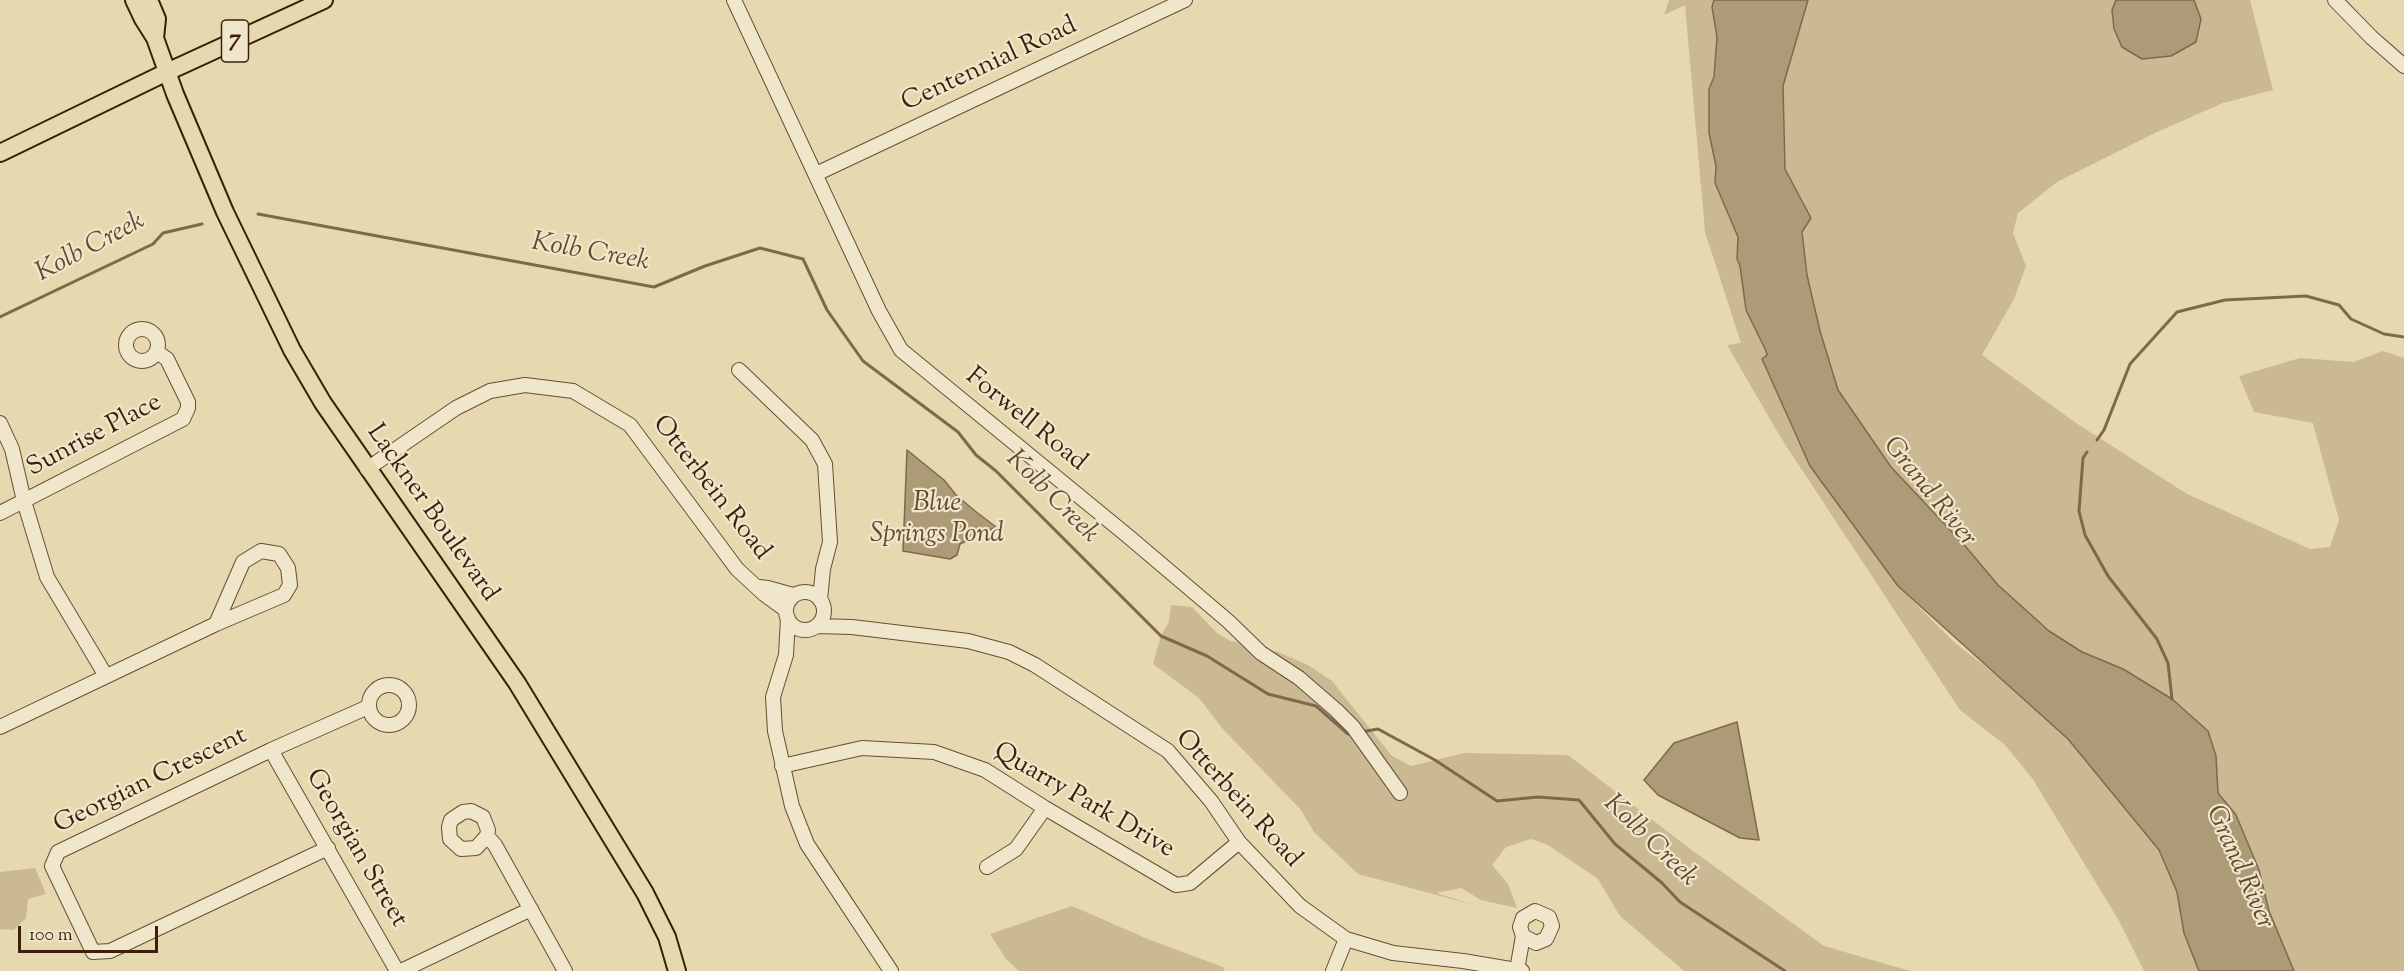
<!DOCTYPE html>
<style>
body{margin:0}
#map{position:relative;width:2404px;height:971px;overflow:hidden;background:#e7d9af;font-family:"Sorts Mill Goudy",serif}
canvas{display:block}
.scale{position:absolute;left:18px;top:926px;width:140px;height:27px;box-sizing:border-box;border:3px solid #3c1f0a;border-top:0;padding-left:8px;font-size:18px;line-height:21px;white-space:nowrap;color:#3c1f0a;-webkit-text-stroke:4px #efe6cb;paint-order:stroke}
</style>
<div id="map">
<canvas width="2404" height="971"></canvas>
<div class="scale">100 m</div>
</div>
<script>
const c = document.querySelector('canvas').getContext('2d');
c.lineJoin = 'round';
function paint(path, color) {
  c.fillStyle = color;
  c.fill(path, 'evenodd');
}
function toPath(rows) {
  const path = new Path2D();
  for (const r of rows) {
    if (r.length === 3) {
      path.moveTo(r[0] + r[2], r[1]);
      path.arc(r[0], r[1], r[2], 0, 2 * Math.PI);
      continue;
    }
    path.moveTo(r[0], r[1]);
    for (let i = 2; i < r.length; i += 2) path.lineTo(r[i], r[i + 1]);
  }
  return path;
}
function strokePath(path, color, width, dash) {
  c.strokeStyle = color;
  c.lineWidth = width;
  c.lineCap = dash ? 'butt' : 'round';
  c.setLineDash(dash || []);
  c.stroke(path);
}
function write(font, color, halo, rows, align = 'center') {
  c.font = font + ' "Sorts Mill Goudy",serif';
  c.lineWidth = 4.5;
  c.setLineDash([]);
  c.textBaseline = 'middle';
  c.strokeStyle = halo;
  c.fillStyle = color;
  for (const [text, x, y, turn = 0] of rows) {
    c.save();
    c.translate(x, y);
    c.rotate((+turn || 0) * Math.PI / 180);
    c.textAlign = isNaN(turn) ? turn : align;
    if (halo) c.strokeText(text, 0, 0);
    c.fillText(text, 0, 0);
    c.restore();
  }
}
paint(toPath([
 [1669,0,1714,0,1713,7,1717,37,1714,77,1709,89,1709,133,1716,166,1715,183,1738,237,1737,259,1740,266,1746,310,1766,351,1788,414,1810,466,1898,586,1955,643,2016,690,2068,739,2159,851,2177,892,2184,933,2199,971,2144,971,2118,919,2032,778,2005,745,1960,710,1781,438,1727,345,1741,343,1705,232,1685,5,1664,15],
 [1808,0,2116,0,2112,10,2201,19,2194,0,2250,0,2273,90,2223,103,2159,131,2057,182,2018,213,2013,233,2026,266,2014,299,1982,355,2076,423,2187,494,2310,549,2330,547,2339,520,2313,423,2254,412,2239,376,2300,358,2354,362,2383,351,2404,358,2404,971,2294,971,2269,911,2259,870,2236,815,2218,793,2216,756,2208,731,2172,699,2123,669,2082,652,2049,631,1998,585,1966,547,1891,467,1838,390,1820,331,1807,275,1802,232,1811,218,1785,169,1783,86,1793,32],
 [1171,605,1192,607,1218,634,1231,641,1278,652,1308,665,1332,681,1392,756,1411,766,1464,753,1568,755,1689,848,1824,946,1910,971,1684,971,1620,916,1598,879,1548,845,1531,839,1506,847,1492,865,1508,884,1517,908,1481,900,1461,888,1436,893,1478,906,1358,874,1314,832,1301,810,1222,728,1199,698,1153,664,1161,636,1169,621],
 [35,868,46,894,28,899,26,918,14,930,0,929,0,872],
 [1072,906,1150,940,1223,967,1225,971,1019,971,1006,959,990,934]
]), '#cab993');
const water = toPath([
 [1714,0,1808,0,1783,86,1785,169,1811,218,1802,232,1807,275,1820,331,1838,390,1891,467,1966,547,1998,585,2049,631,2082,652,2123,669,2172,699,2208,731,2216,756,2218,793,2236,815,2259,870,2269,911,2294,971,2199,971,2184,933,2177,892,2159,850,2068,739,1898,586,1810,466,1762,359,1767,355,1766,351,1746,310,1740,266,1737,259,1738,237,1715,183,1716,166,1709,133,1709,89,1714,77,1717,37,1712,7,1714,0],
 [2116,0,2194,0,2201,19,2196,42,2171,56,2142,59,2122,47,2114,29,2112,10,2116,0],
 [907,450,944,480,956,495,975,511,996,527,960,544,957,555,950,559,903,551,907,450],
 [1737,722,1759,840,1740,838,1658,795,1644,780,1674,743,1737,722]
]);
paint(water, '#ad9a77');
strokePath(water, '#80694b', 1.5);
strokePath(toPath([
 [258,214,654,287,705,266,760,248,803,259,827,310,863,361,958,432,976,455,996,471,1161,636,1207,656,1268,694,1316,706,1348,734,1352,734],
 [0,317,153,244,163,233,202,224],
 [2097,440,2104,430,2130,364,2177,312,2225,300,2306,296,2339,305,2351,319,2384,334,2404,337],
 [2087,452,2083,458,2079,511,2085,535,2108,576,2157,639,2168,663,2172,699],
 [1361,732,1378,729,1435,760,1497,801,1538,797,1579,800,1615,844,1662,883,1680,902,1785,971]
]), '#80694b', 3);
const minor = toPath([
 [734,0,879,311,901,350,1129,537,1228,621,1261,653,1299,678,1336,710,1353,727,1400,793],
 [2335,0,2371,37,2404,66],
 [816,174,1185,0],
 [142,345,16],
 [739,370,812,440,825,464,830,542,823,569,820,600],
 [0,423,12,449,24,501,47,577,106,676],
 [367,469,456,408,490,391,525,385,573,391,630,425,737,569,764,594,786,610],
 [0,513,183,419,188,408,188,402,167,359,157,352],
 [759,587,768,588,793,595],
 [805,611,19],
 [788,618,786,655,773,697,775,731,792,806,807,844,891,971],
 [817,626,852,627,968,641,1009,652,1035,665,1168,751,1211,801,1239,842,1300,906,1346,939,1393,953,1463,961,1522,971],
 [389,705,20],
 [0,727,216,624,284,595,290,585,288,568,279,554,261,551,243,562,216,624],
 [271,750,397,971],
 [782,766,862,748,934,752,985,770,1045,808,1176,885,1190,883,1239,842],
 [487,836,476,848,461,849,450,839,449,827,451,820,463,812,471,811,483,817,488,830,487,836,495,845,565,971],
 [328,848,110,951,93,952,52,866,58,852,271,750,368,707],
 [987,867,1016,849,1045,808],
 [1517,970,1523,936,1520,927,1523,918,1535,911,1549,917,1552,926,1546,939,1536,943,1523,936],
 [401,971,531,909],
 [1333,971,1346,939]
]);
const major = toPath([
 [134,0,143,19,155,38,175,94,225,212,292,350,323,403,517,683,645,893,667,937,677,971],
 [149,0,157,19,155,38],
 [0,153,167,72,324,0]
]);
strokePath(minor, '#674e33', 16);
strokePath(major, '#3c1f0a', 20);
strokePath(minor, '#efe6cb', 14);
strokePath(major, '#e7d9af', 16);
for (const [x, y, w] of [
 [235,41,27]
]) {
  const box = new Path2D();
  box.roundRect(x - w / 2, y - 21, w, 42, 4.5);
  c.fillStyle = '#efe6cb';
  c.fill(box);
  strokePath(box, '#3c1f0a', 1.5);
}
write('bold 24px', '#3c1f0a', null, [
 ["7",235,41]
]);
write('26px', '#3c1f0a', '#efe6cb', [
 ["Centennial Road",990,66,-25],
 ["Forwell Road",1025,421,39],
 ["Sunrise Place",95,437,-28],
 ["Otterbein Road",710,489,52],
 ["Lackner Boulevard",431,514,55],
 ["Georgian Crescent",151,782,-26],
 ["Otterbein Road",1237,800,48],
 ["Quarry Park Drive",1083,802,30],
 ["Georgian Street",355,849,60]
]);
write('italic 27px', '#644a30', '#efe6cb', [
 ["Kolb Creek",91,249,-28],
 ["Kolb Creek",590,254,10],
 ["Grand River",1928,493,51],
 ["Kolb Creek",1051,498,45],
 ["Blue",937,505],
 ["Springs Pond",937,536],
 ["Kolb Creek",1649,842,44],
 ["Grand River",2238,868,66]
]);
</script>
